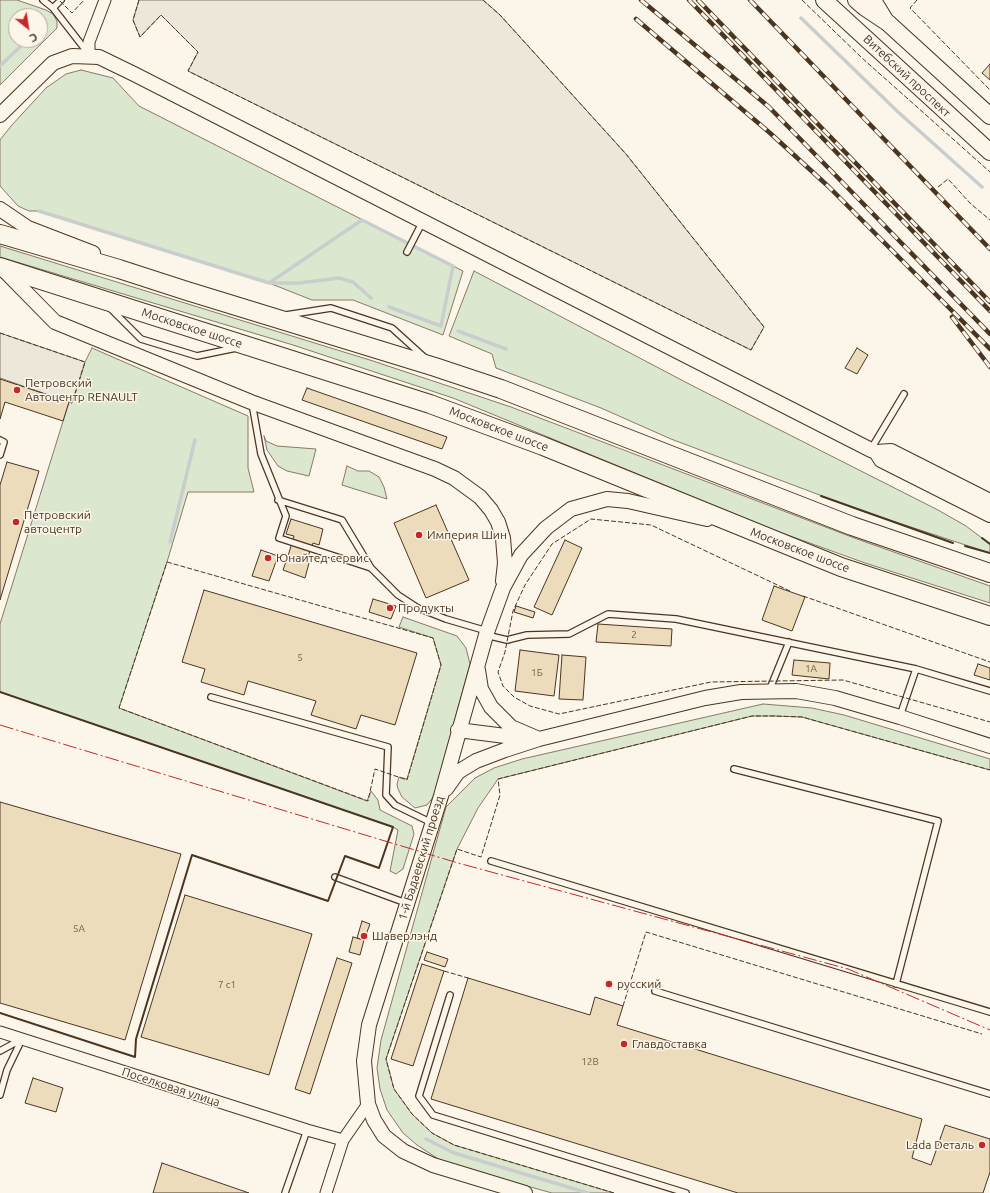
<!DOCTYPE html>
<meta charset="utf-8">
<style>
body{margin:0}
#map{position:relative;width:990px;height:1193px;overflow:hidden;background:#fbf6e9;font-family:Ubuntu,sans-serif}
canvas{display:block}
.north{position:absolute;left:8px;top:8px;width:40px;height:40px;box-sizing:border-box;background:#fbf6e9;border:1px solid #b4a999;border-radius:50%;rotate:150deg;font-size:11px;font-weight:700;line-height:16px;text-align:center;color:#4a3520}
.north::after{content:'';display:block;margin:auto;width:14px;height:18px;background:#c62828;clip-path:polygon(50% 0,100% 100%,50% 72%,0 100%)}
</style>
<div id="map">
<canvas width="990" height="1193"></canvas>
<div class="north">С</div>
</div>
<script>
const c = document.querySelector('canvas').getContext('2d');
c.lineJoin = 'round';
function paint(path, color) {
  c.fillStyle = color;
  c.fill(path, 'evenodd');
}
function toPath(rows) {
  const path = new Path2D();
  for (const r of rows) {
    path.moveTo(r[0], r[1]);
    for (let i = 2; i < r.length; i += 2) path.lineTo(r[i], r[i + 1]);
  }
  return path;
}
function strokePath(path, color, width, dash) {
  c.strokeStyle = color;
  c.lineWidth = width;
  c.lineCap = dash ? 'butt' : 'round';
  c.setLineDash(dash || []);
  c.stroke(path);
}
function write(font, color, halo, rows, align = 'center') {
  c.font = font + ' Ubuntu,sans-serif';
  c.lineWidth = 3;
  c.setLineDash([]);
  c.textBaseline = 'middle';
  c.strokeStyle = halo;
  c.fillStyle = color;
  for (const [text, x, y, turn = 0] of rows) {
    c.save();
    c.translate(x, y);
    c.rotate((+turn || 0) * Math.PI / 180);
    c.textAlign = isNaN(turn) ? turn : align;
    if (halo) c.strokeText(text, 0, 0);
    c.fillText(text, 0, 0);
    c.restore();
  }
}
const green = toPath([
 [0,0,17,0,46,10,53,14,57,21,57,28,0,85,0,0],
 [16,16,40,16,40,40,16,40,16,16],
 [81,70,113,78,139,106,463,271,443,335,353,300,312,300,269,283,39,211,29,211,18,206,0,186,0,140,12,125,46,88,66,74,81,70],
 [0,246,373,361,511,407,857,539,990,586,990,603,865,563,771,529,453,398,293,345,0,257,0,246],
 [474,271,693,386,938,510,966,526,990,544,990,553,862,511,671,439,601,408,496,368,492,354,449,336,474,271],
 [92,348,248,416,248,468,254,492,188,492,167,562,119,708,367,801,371,791,378,800,380,810,412,826,414,834,403,869,396,874,390,871,398,830,393,827,0,692,0,624,69,402,72,403,85,362,92,348],
 [264,436,266,441,277,446,316,449,309,476,287,471,278,466,267,450,264,436],
 [347,466,358,471,369,471,379,477,384,487,387,499,342,485,347,466],
 [403,617,457,636,466,648,470,664,434,796,427,805,415,808,402,797,398,789,397,784,399,777,407,779,441,665,433,638,399,627,403,617],
 [763,704,812,708,844,715,990,759,990,770,802,717,774,716,752,716,498,779,478,808,457,849,386,1059,394,1089,412,1114,432,1133,454,1145,614,1193,552,1193,452,1165,440,1160,417,1145,403,1133,387,1110,380,1089,377,1068,381,1040,446,807,475,778,494,768,522,759,763,704]
]);
paint(green, '#dce7d0');
strokePath(green, '#887966', 1);
const parking = toPath([
 [139,0,483,0,500,15,626,154,764,327,751,350,188,71,198,52,161,15,140,37,133,20,139,0],
 [0,333,85,362,72,403,0,378,0,333]
]);
paint(parking, '#ede7d9');
strokePath(parking, '#887966', 1);
strokePath(toPath([
 [801,18,897,111,982,187],
 [40,27,42,25],
 [0,66,27,40],
 [39,211,269,283,299,283,339,278,353,282,371,298],
 [269,283,362,220,453,266,441,326,389,307],
 [458,331,506,349],
 [170,542,195,440],
 [426,1139,454,1153,588,1193]
]), '#c9cecd', 3.5);
const building = toPath([
 [990,64,990,80,982,73,990,64],
 [857,348,868,355,857,374,845,368,857,348],
 [0,379,69,402,63,421,5,402,0,419,0,379],
 [307,388,447,437,442,449,302,400,307,388],
 [7,462,39,471,0,600,0,485,7,462],
 [436,505,469,580,426,598,394,523,436,505],
 [291,519,323,529,319,545,313,543,306,562,288,556,294,536,286,534,291,519],
 [565,540,582,548,552,615,534,607,565,540],
 [261,550,278,556,269,581,252,576,261,550],
 [288,556,309,563,305,578,283,570,288,556],
 [774,586,805,597,792,631,762,620,774,586],
 [204,590,417,653,395,725,361,715,356,729,311,715,316,701,248,681,244,695,201,682,205,669,182,662,204,590],
 [373,599,396,606,391,619,369,612,373,599],
 [516,606,535,612,533,618,514,612,516,606],
 [598,624,672,629,671,646,596,642,598,624],
 [520,650,559,655,554,696,515,691,520,650],
 [562,655,586,657,583,700,559,699,562,655],
 [794,660,830,663,829,679,792,675,794,660],
 [978,664,990,668,990,680,974,675,978,664],
 [0,802,181,854,125,1040,0,1003,0,802],
 [185,895,312,934,269,1075,141,1037,185,895],
 [362,921,370,924,364,940,357,938,362,921],
 [353,937,364,940,360,955,349,952,353,937],
 [427,952,448,959,445,967,424,960,427,952],
 [337,958,352,963,310,1094,295,1089,337,958],
 [422,964,444,971,413,1066,391,1059,422,964],
 [468,978,590,1015,595,997,623,1006,617,1025,922,1119,912,1158,931,1165,945,1125,990,1139,990,1172,983,1193,738,1193,431,1099,468,978],
 [33,1078,63,1088,56,1112,25,1103,33,1078],
 [162,1163,249,1193,153,1193,162,1163]
]);
paint(building, '#ecdcbc');
strokePath(building, '#4a3520', 1);
const service = toPath([
 [43,0,53,8,88,53],
 [53,8,61,0],
 [407,252,423,221],
 [110,308,141,339,197,356,236,348],
 [286,315,331,308,392,328,424,357],
 [252,403,261,454,286,516,279,538,371,568],
 [0,440,4,442,0,455],
 [871,449,904,394],
 [278,500,342,520,371,568,398,595,418,608,446,619,487,631],
 [486,635,507,640,527,635,569,634,608,614,676,619,916,669,990,691],
 [769,691,789,642],
 [211,697,388,747,386,795,395,805,432,823],
 [900,716,916,669],
 [734,769,938,821,896,984],
 [491,861,990,1012],
 [335,877,406,903],
 [655,991,990,1094],
 [450,995,419,1096,433,1115,686,1193],
 [0,1051,22,1039],
 [0,1095,7,1070,22,1039],
 [285,1193,307,1130]
]);
const minor = toPath([
 [89,55,89,42,105,0],
 [0,1032,307,1130,343,1140],
 [326,1193,343,1140,368,1104]
]);
const tertiary = toPath([
 [874,0,888,23],
 [0,115,53,63,72,56,99,57,134,74,871,450,876,452,881,460,990,515],
 [0,209,28,228,93,253],
 [2,268,55,322,251,402,435,469,454,478,480,497,491,510,498,522,503,538,505,563,503,581],
 [876,452,891,451,990,501],
 [478,670,481,689,491,707,511,727,539,739],
 [458,730,529,739],
 [446,789,458,772,476,761,505,750,539,739,705,698,741,692,796,691,835,698,900,717,990,746],
 [525,1193,433,1165,403,1151,384,1136,374,1120,368,1104,364,1061,369,1025,441,796,486,635,503,588,521,555,546,528,571,509,607,499,628,501,707,519]
]);
const secondary = toPath([
 [824,0,990,152],
 [856,0,864,7,888,23,990,116]
]);
const trunk = toPath([
 [0,234,119,269,187,291,435,367,501,389,852,526,990,573],
 [0,267,430,404,543,446,841,567,990,616]
]);
strokePath(service, '#4a3520', 8);
strokePath(minor, '#4a3520', 13);
strokePath(tertiary, '#4a3520', 16);
strokePath(secondary, '#4a3520', 18);
strokePath(trunk, '#4a3520', 20);
strokePath(service, '#fbf6e9', 5.5);
strokePath(minor, '#fbf6e9', 11);
strokePath(tertiary, '#fbf6e9', 14);
strokePath(secondary, '#fbf6e9', 16);
strokePath(trunk, '#fbf6e9', 18);
const rail = toPath([
 [641,0,769,107,990,334],
 [689,0,990,311],
 [698,0,990,302],
 [750,0,990,249],
 [636,19,770,133,829,187,990,349],
 [952,317,990,367]
]);
strokePath(rail, '#4a3520', 4.5);
strokePath(rail, '#fbf6e9', 3, [9]);
strokePath(toPath([
 [139,0,133,20,140,37,161,15,198,52,188,71,751,350,764,327,626,154,500,15,483,0],
 [802,0,862,58,990,172],
 [917,0,910,8,990,90],
 [60,1,72,13,84,0],
 [938,187,948,179,971,204,990,220],
 [0,333,85,362,72,403,69,402],
 [167,562,433,638,441,665,407,780,375,769,368,801,119,708,167,562],
 [790,591,651,525,591,519,552,544,525,585,513,611,505,652,498,672,503,686,514,697,530,706,559,714,711,682,843,680,990,722],
 [803,596,990,662],
 [444,971,468,978],
 [623,1006,646,932,982,1034],
 [614,1193,454,1145,432,1133,412,1114,394,1089,386,1059,457,849,481,857,500,795,498,779,752,716,774,716,802,717,990,770]
]), '#4a3520', 1, [5, 2]);
strokePath(toPath([
 [821,496,953,543],
 [982,538,990,544],
 [965,546,990,553],
 [0,692,393,827,379,868,345,856,328,901,192,855,136,1039,135,1057,0,1013]
]), '#4a3520', 2);
strokePath(toPath([
 [0,725,458,863,848,969,990,1030]
]), '#c62828', 1, [14, 3, 2, 3]);
for (const [x, y, r, color] of [
 [17,390,4,"#c62828"],
 [16,522,4,"#c62828"],
 [419,535,4,"#c62828"],
 [268,558,4,"#c62828"],
 [390,608,4,"#c62828"],
 [364,936,4,"#c62828"],
 [609,984,4,"#c62828"],
 [624,1044,4,"#c62828"],
 [982,1145,4,"#c62828"]
]) {
  const dot = new Path2D();
  dot.arc(x, y, r, 0, 2 * Math.PI);
  c.fillStyle = color;
  c.fill(dot);
  strokePath(dot, '#fbf6e9', 1.5);
}
write('10px', '#725f47', null, [
 ["2",634,635],
 ["5",300,658],
 ["1А",811,669],
 ["1Б",537,673],
 ["5А",79,929],
 ["7 с1",227,985],
 ["12В",590,1062]
]);
write('12px', '#4a3520', '#fbf6e9', [
 ["Витебский проспект",907,76,43],
 ["Московское шоссе",192,328,18],
 ["Московское шоссе",499,429,21],
 ["Московское шоссе",800,550,21],
 ["1-й Бадаевский проезд",421,858,-73],
 ["Поселковая улица",171,1087,18]
]);
write('12px', '#4a3520', '#fbf6e9', [
 ["Петровский",25,383],
 ["Автоцентр RENAULT",25,397],
 ["Петровский",24,515],
 ["автоцентр",24,529],
 ["Империя Шин",427,535],
 ["Юнайтед сервис",276,558],
 ["Продукты",398,608],
 ["Шаверлэнд",372,936],
 ["русский",617,984],
 ["Главдоставка",632,1044],
 ["Lada Dеталь",974,1145,"right"]
], 'left');
</script>
